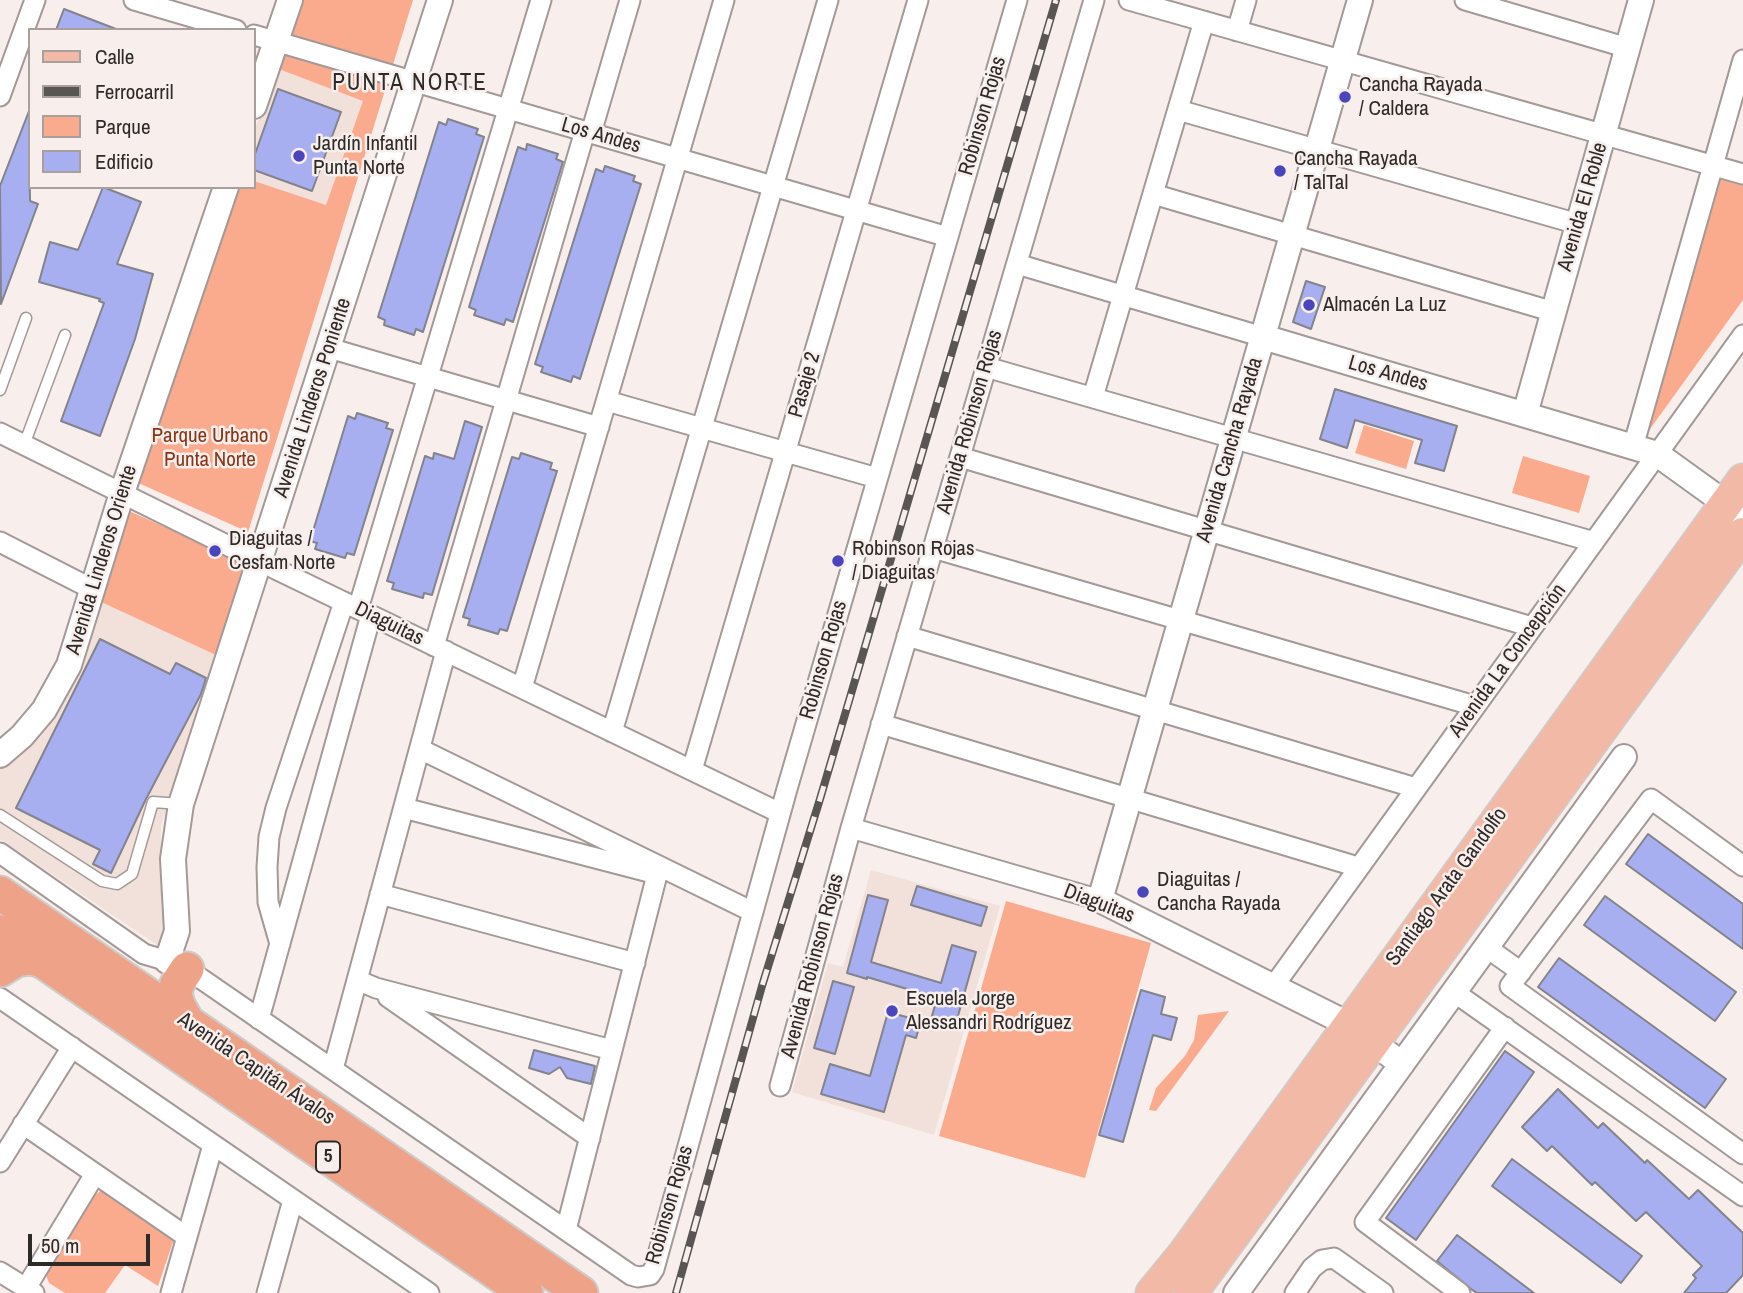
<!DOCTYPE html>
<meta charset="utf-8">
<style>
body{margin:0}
#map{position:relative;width:1743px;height:1293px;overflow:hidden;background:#f8eeeb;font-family:"Archivo Narrow",sans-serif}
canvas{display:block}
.legend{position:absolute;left:28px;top:28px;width:228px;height:161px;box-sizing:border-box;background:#f8eeeb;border:2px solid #a7a09d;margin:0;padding:9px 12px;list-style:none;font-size:21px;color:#2d2a28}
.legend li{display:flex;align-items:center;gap:14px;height:35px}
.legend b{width:35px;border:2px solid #a7a09d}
.scale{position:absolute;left:28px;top:1234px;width:122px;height:32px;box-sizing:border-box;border:4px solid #2d2a28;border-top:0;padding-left:9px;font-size:21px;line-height:24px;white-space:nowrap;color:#2d2a28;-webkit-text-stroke:5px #f8eeeb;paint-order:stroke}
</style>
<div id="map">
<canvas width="1743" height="1293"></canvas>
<ul class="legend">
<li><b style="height:9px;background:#f2baa6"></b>Calle</li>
<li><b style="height:9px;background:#595553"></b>Ferrocarril</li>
<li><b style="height:19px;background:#faaa8d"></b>Parque</li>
<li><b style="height:19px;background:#a7aff1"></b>Edificio</li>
</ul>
<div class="scale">50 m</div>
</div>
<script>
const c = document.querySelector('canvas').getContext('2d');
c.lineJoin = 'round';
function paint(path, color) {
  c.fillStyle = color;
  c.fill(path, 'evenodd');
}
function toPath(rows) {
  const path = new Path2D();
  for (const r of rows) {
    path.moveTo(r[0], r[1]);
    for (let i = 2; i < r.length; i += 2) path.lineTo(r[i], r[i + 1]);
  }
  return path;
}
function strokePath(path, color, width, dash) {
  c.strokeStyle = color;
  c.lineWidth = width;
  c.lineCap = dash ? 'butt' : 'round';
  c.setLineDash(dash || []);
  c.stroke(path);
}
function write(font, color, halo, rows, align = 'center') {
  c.font = font + ' "Archivo Narrow",sans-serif';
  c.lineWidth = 5;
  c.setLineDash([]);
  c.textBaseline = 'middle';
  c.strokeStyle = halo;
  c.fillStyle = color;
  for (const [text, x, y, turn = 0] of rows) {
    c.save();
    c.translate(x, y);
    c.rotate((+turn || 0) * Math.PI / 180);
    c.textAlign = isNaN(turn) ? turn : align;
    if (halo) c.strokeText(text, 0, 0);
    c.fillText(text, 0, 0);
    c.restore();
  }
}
paint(toPath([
 [276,68,364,101,326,205,254,181,254,132],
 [99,601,218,656,161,826,161,879,167,936,165,942,157,945,0,839,0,769,13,758],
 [871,870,1000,906,934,1135,792,1092,828,963,843,967]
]), '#f2e0da');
paint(toPath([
 [299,0,413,0,248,532,134,481,235,187,254,187,254,181,326,205,363,101,276,68],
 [1719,171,1743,179,1743,300,1645,436],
 [1364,425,1414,441,1406,469,1355,453],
 [1523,456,1590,476,1579,513,1512,493],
 [129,511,250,565,218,656,99,601],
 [1006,901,1151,943,1085,1178,939,1136],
 [1229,1011,1156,1111,1149,1110,1156,1088,1185,1056,1194,1040,1198,1015],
 [105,1188,174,1239,158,1286,125,1265,105,1293,65,1293,49,1283,46,1275,96,1194]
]), '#faaa8d');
const building = toPath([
 [64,9,116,29,116,30,56,30,64,9],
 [278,89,341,112,312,191,254,170,254,157,278,89],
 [29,111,30,201,38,204,1,304,0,186,29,111],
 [448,119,478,129,476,134,484,137,423,332,416,329,414,335,384,325,385,320,378,317,439,122,446,125,448,119],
 [527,144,558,154,556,159,563,162,513,322,506,319,504,325,474,315,476,310,469,307,518,147,526,150,527,144],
 [605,166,635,176,633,181,641,184,580,379,573,376,571,382,541,372,543,367,535,364,596,169,603,172,605,166],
 [103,187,141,202,117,264,153,274,135,339,100,436,61,421,104,303,99,301,100,299,39,282,50,242,78,250,103,187],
 [1306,281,1325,287,1311,329,1293,322,1306,281],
 [1335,389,1457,426,1444,471,1415,463,1422,440,1355,420,1347,448,1320,439,1335,389],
 [357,413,388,423,386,428,393,430,354,555,347,553,345,558,315,549,317,543,310,541,348,416,355,419,357,413],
 [465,421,482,427,432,595,424,593,423,598,392,589,394,583,387,581,425,456,433,459,434,453,454,459,465,421],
 [521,453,552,463,550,469,557,471,507,631,500,629,498,634,468,625,470,619,463,617,512,457,519,459,521,453],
 [100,639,170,674,176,663,206,678,201,694,146,799,111,873,93,864,100,850,16,808,100,639],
 [1648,834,1743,904,1743,949,1626,864,1648,834],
 [917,886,987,907,981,926,911,905,917,886],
 [868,895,888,900,871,962,941,983,952,945,976,952,956,1023,932,1016,937,998,867,977,867,979,847,973,868,895],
 [1605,896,1736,992,1715,1021,1584,925,1605,896],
 [1559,958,1726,1079,1705,1108,1538,987,1559,958],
 [833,981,854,987,835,1054,814,1048,833,981],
 [1141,990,1165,997,1161,1014,1177,1018,1171,1040,1153,1035,1123,1142,1099,1135,1141,990],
 [888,1012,921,1021,916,1038,906,1035,884,1112,821,1094,830,1064,870,1076,888,1012],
 [534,1050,595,1066,591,1084,567,1078,560,1067,549,1074,529,1068,534,1050],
 [1505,1051,1534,1072,1416,1240,1386,1218,1505,1051],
 [1558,1089,1598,1128,1603,1123,1645,1163,1647,1160,1689,1199,1698,1190,1743,1233,1743,1275,1726,1293,1684,1293,1696,1278,1693,1275,1702,1266,1646,1212,1636,1221,1595,1182,1592,1185,1552,1146,1547,1151,1522,1127,1558,1089],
 [1512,1159,1642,1256,1621,1283,1492,1186,1512,1159],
 [1457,1235,1534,1293,1477,1293,1471,1289,1437,1261,1457,1235]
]);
paint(building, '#a7aff1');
strokePath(building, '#82838b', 2);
const service = toPath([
 [0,390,26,318],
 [24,445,65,335],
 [0,815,102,881,117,884,132,874,153,802,180,804]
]);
const minor = toPath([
 [134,0,236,30],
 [1129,0,1743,174],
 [1465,0,1628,48],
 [1237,31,1246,0],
 [254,35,948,237],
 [0,96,35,0],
 [1178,110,1578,224],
 [591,133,630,0],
 [1153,194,1554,312],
 [1017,264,1263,337],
 [329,348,599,427],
 [986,367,1594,542],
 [1093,397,1204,21],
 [607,401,877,478],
 [0,433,261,562,780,813],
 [1633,447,1743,60],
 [960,457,1532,627],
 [0,542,94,590],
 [933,548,1475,706],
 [358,609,541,0],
 [907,636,1416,788],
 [434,646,585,131],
 [522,688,724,0],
 [881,724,1358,867],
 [612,732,828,0],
 [420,749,753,912],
 [692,770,918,0],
 [404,808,657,874],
 [851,828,1100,900],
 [0,853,144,954,178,964,187,969,631,1275,638,1277,650,1275,654,1269,787,789,1017,0],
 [1743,866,1651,799,1510,986,1743,1154],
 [380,894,635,963],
 [280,944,268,902,267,867,269,837,276,808,344,602],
 [1486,947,1521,972],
 [357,980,376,988,612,1050],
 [1273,987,1743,335],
 [1454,992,1743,1196],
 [388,997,590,1138],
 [0,998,429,1293],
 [259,1019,371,615],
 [333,1069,446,651],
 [780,1086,851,828,1094,0],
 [23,1124,187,1237],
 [0,1162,72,1047],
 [566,1230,659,867],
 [0,1272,34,1293],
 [26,1288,95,1174],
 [171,1293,213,1145],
 [267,1293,293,1200],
 [1295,1293,1312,1268,1322,1260,1334,1258,1383,1293],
 [1460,1293,1365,1222,1505,1027]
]);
const tertiary = toPath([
 [1360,0,1100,900,1348,1024,1402,1064],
 [254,106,290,0],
 [1263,337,1657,454,1743,516],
 [1525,414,1641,0],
 [0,755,22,736,44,710,69,665,122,493,226,187],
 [167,961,177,931,173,859,181,804,440,0],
 [1236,1293,1624,757]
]);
const primary = toPath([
 [1152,1293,1184,1254,1743,480],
 [1191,1293,1743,534]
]);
const trunk = toPath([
 [0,893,581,1293],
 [0,932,526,1293],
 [0,970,16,960,30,958,43,961],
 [187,1021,179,1007,175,995,177,984,187,969]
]);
strokePath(service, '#a39996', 13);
strokePath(minor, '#a39996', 23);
strokePath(tertiary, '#a39996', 28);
strokePath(primary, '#cdcccb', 35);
strokePath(trunk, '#cdcccb', 37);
strokePath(service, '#fff', 10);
strokePath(minor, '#fff', 19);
strokePath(tertiary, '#fff', 24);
strokePath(primary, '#f2baa6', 32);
strokePath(trunk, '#eea388', 33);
const rail = toPath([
 [676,1293,762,986,820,799,1056,0]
]);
strokePath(rail, '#595553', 8);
strokePath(rail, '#f8eeeb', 5, [16]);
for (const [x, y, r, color] of [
 [1345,97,7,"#4a45bc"],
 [299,156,7,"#4a45bc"],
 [1280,171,7,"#4a45bc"],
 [1309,305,7,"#4a45bc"],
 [215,551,7,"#4a45bc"],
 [838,561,7,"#4a45bc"],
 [1143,892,7,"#4a45bc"],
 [892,1011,7,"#4a45bc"]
]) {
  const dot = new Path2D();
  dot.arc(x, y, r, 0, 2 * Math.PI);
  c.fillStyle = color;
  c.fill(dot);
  strokePath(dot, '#f8eeeb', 2.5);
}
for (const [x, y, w] of [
 [328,1157,24]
]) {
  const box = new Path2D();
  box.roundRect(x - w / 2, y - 15.5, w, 31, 5);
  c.fillStyle = '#f8eeeb';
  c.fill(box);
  strokePath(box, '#2d2a28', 2);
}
write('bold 19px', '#2d2a28', null, [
 ["5",328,1157]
]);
write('21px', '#2d2a28', '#f8eeeb', [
 ["Cancha Rayada",1359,85],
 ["/ Caldera",1359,109],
 ["Jardín Infantil",313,144],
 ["Punta Norte",313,168],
 ["Cancha Rayada",1294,159],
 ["/ TalTal",1294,183],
 ["Almacén La Luz",1323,305],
 ["Diaguitas /",229,539],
 ["Cesfam Norte",229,563],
 ["Robinson Rojas",852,549],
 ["/ Diaguitas",852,573],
 ["Diaguitas /",1157,880],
 ["Cancha Rayada",1157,904],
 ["Escuela Jorge",906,999],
 ["Alessandri Rodríguez",906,1023]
], 'left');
write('21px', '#2d2a28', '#f8eeeb', [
 ["Robinson Rojas",983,116,-74],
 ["Los Andes",601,136,16],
 ["Avenida El Roble",1583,207,-74],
 ["Los Andes",1388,374,16],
 ["Pasaje 2",805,385,-74],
 ["Avenida Linderos Poniente",313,398,-72],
 ["Avenida Robinson Rojas",970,422,-74],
 ["Avenida Cancha Rayada",1230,450,-74],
 ["Avenida Linderos Oriente",102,560,-73],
 ["Diaguitas",389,624,26],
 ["Robinson Rojas",824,660,-74],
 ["Avenida La Concepción",1508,661,-54],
 ["Santiago Arata Gandolfo",1447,887,-54],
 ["Diaguitas",1099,904,21],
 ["Avenida Robinson Rojas",813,966,-75],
 ["Avenida Capitán Ávalos",256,1069,34],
 ["Robinson Rojas",670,1205,-74]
]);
write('21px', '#873717', '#f8eeeb', [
 ["Parque Urbano",210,436],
 ["Punta Norte",210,460]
]);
c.letterSpacing = '2px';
write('23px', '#2d2a28', '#f8eeeb', [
 ["PUNTA NORTE",410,84]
]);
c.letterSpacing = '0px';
</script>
